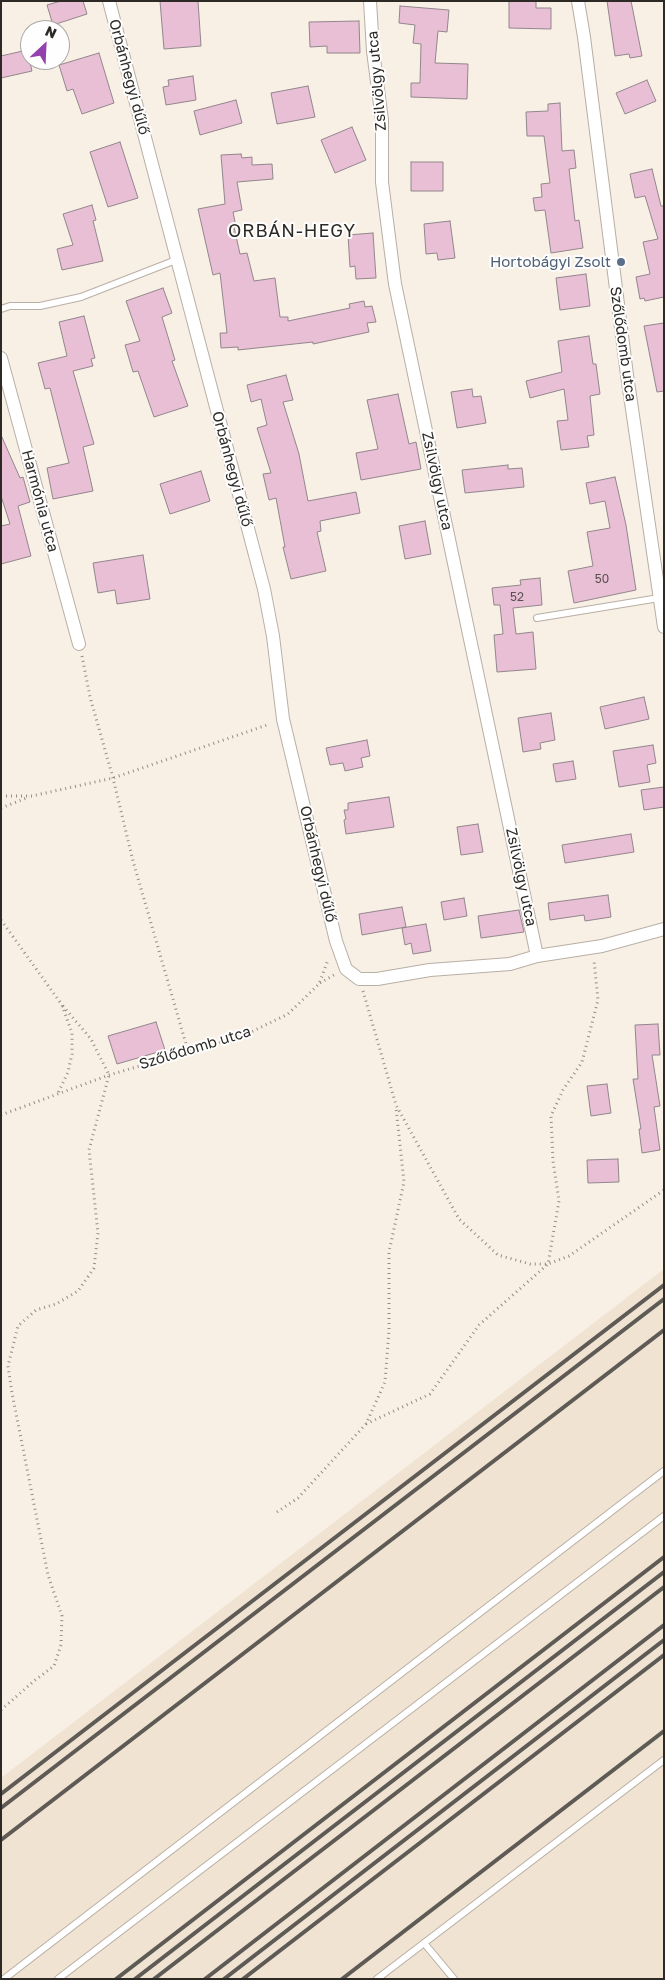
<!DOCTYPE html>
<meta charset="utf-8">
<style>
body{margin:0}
#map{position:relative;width:665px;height:1980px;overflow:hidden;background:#f8efe5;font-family:"Golos Text",sans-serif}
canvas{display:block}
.frame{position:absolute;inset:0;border:2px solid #2d2a26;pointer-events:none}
.north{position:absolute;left:20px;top:20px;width:50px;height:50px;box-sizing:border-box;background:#fefefe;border:1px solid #aaa9a8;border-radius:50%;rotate:25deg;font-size:14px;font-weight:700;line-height:20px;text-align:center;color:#2d2a26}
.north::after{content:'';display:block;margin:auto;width:18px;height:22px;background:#9440ad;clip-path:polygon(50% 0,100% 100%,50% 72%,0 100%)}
</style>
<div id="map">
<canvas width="665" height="1980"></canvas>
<div class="frame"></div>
<div class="north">N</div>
</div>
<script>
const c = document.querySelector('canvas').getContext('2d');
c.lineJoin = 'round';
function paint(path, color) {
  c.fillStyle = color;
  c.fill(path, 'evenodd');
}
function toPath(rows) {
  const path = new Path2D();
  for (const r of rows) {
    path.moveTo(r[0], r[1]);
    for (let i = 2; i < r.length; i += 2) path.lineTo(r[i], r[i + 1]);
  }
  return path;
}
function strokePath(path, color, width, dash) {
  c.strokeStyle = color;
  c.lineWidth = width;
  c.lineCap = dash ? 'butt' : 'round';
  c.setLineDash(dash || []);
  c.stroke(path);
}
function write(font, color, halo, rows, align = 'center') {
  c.font = font + ' "Golos Text",sans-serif';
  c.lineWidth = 4;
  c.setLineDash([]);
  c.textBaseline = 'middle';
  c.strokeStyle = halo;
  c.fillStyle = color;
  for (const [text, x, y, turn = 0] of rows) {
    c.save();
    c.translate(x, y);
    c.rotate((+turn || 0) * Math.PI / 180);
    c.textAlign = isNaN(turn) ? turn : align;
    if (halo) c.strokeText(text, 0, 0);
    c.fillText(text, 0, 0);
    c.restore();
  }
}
paint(toPath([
 [664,1269,664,1979,1,1979,1,1778]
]), '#f1e3d2');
const building = toPath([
 [61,1,83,1,87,14,53,25,47,5,61,1],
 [160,1,198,1,201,46,164,49,160,1],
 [509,1,536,1,536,8,551,8,551,29,509,28,509,1],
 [607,1,631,1,642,56,630,58,629,54,615,56,607,1],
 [400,6,449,10,447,32,438,31,435,63,468,64,467,99,411,97,411,83,420,83,421,44,413,43,415,25,399,23,400,6],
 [359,21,360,53,327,53,327,46,310,47,309,22,359,21],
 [27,50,32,71,1,78,1,56,27,50],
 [99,53,114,103,82,114,73,89,67,91,59,65,99,53],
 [193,76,196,100,166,105,163,87,169,86,168,80,193,76],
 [647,80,656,101,625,114,616,93,647,80],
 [308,86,315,117,277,124,271,93,308,86],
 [236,100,242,123,200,135,194,111,236,100],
 [560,103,562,151,574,150,576,168,569,169,575,221,579,220,583,248,551,253,545,210,535,211,533,198,542,197,541,184,550,183,544,136,527,136,526,112,548,111,548,104,560,103],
 [352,127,366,160,335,173,321,140,352,127],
 [120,142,138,198,108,207,90,152,120,142],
 [241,154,242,158,252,157,252,165,272,164,273,179,237,182,242,210,233,212,236,227,234,227,240,254,247,253,254,281,275,278,280,317,288,317,288,321,350,308,349,304,364,301,365,307,372,306,376,322,367,323,369,332,313,344,313,342,238,350,238,347,221,348,220,333,227,333,220,273,213,275,198,209,225,204,221,155,241,154],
 [411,162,443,162,443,191,411,191,411,162],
 [652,169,661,206,664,206,664,297,645,301,644,298,640,299,636,277,650,274,643,242,658,239,645,196,635,198,630,174,652,169],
 [92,205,96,220,93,221,103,261,62,270,57,249,73,245,63,214,92,205],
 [450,221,455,258,438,260,437,253,426,254,424,224,450,221],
 [373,233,376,278,356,279,355,266,350,267,348,235,373,233],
 [586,274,590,306,560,310,556,278,586,274],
 [163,288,172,313,162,317,175,360,172,361,188,406,154,417,138,371,133,372,125,345,140,341,126,301,163,288],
 [84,316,95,358,91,359,93,366,73,371,94,444,83,447,93,491,53,499,47,468,69,463,50,388,45,389,38,363,67,356,59,322,84,316],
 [664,323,664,391,657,392,644,326,664,323],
 [589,336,593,364,596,364,600,394,590,396,594,435,587,436,589,447,561,450,557,421,568,420,564,389,530,398,526,381,562,372,558,341,589,336],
 [286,375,293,400,283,402,299,454,308,501,356,492,360,513,320,521,321,531,317,532,326,571,291,579,283,547,285,547,276,498,269,500,263,474,271,473,257,428,267,425,261,399,251,402,247,385,286,375],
 [472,389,473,397,481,396,486,423,457,428,451,392,472,389],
 [398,394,409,444,416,442,421,469,361,480,356,453,378,449,367,400,398,394],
 [1,435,20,478,23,477,30,502,18,506,31,556,1,564,1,526,10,524,1,496,1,435],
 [508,465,508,469,522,468,524,487,465,493,462,470,508,465],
 [201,471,210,501,170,514,160,484,201,471],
 [615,477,626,525,636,590,574,603,568,571,593,566,587,532,610,528,605,501,590,504,586,483,615,477],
 [425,521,431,554,405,559,399,526,425,521],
 [143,555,150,599,117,604,115,590,98,593,93,563,143,555],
 [540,578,542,605,513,608,516,634,533,632,536,669,497,672,494,635,503,634,500,605,494,605,492,588,521,585,520,580,540,578],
 [644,697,649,719,605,729,600,707,644,697],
 [551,713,555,740,540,743,541,749,523,752,518,718,551,713],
 [367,740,370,756,361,758,363,767,345,771,343,763,330,765,326,748,367,740],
 [653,745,656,763,647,765,650,782,619,787,613,751,653,745],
 [573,761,576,779,556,782,553,764,573,761],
 [664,787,664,807,644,810,641,790,664,787],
 [389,797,394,827,346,834,344,820,346,819,344,810,348,810,348,803,389,797],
 [478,824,483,852,461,855,457,827,478,824],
 [631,834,634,852,565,863,562,845,631,834],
 [608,895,611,917,585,921,584,915,550,920,548,903,608,895],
 [464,898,467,916,444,920,441,902,464,898],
 [402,907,406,927,362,935,359,914,402,907],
 [519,910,524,932,481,938,478,916,519,910],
 [426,924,431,951,413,954,411,943,405,945,402,928,426,924],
 [156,1022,165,1050,117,1064,108,1036,156,1022],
 [658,1024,660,1055,652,1055,660,1106,654,1107,660,1150,642,1153,639,1129,641,1129,633,1079,638,1079,635,1025,658,1024],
 [607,1084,611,1113,591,1116,587,1086,607,1084],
 [618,1159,619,1182,588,1183,587,1160,618,1159]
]);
paint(building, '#e8bfd4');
strokePath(building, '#92868c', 1);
const lane = toPath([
 [1,309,10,306,40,306,81,297,176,260],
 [537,618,659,598],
 [424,1943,454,1979],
 [4,1979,664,1471],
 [58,1979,664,1516],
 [377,1979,664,1760]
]);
const street = toPath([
 [109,1,264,589,273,636,283,719,336,941,346,969,359,979,377,979,430,970,510,964,537,956,602,946,664,929],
 [370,1,373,51,382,120,382,182,395,284,537,956],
 [578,1,584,37,627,375,664,627],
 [1,358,79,644]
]);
strokePath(lane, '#b8afa5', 8);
strokePath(street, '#b8afa5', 14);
strokePath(toPath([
 [82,656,90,697,113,778,133,861,188,1051],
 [1,796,32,796,113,778,270,724],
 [1,808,29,797],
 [1,920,62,1005,72,1033,72,1054,68,1072,57,1095],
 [320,983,334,975],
 [363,991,396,1105,459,1219,498,1255,530,1264,548,1264,569,1256,664,1190],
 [1,1115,109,1075,245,1035,288,1014,319,984,328,960],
 [366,1424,430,1394,479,1325,548,1264,559,1201,553,1161,551,1116,563,1090,582,1062,598,1000,594,960],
 [277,1512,298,1498,366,1424,385,1382,389,1330,389,1252,404,1182,396,1108],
 [1,1710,34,1681,54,1666,61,1645,62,1616,48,1575,12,1393,8,1366,18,1326,36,1310,56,1304,78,1291,94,1268,98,1233,89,1150,109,1075,91,1039,62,1005]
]), '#948e87', 3, [1, 4]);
strokePath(lane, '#fff', 6);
strokePath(street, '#fff', 12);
strokePath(toPath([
 [1,1794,664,1285],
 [1,1808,664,1299],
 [1,1840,664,1330],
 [116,1979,664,1557],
 [135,1979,664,1572],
 [154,1979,664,1587],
 [205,1979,664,1625],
 [224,1979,664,1640],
 [243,1979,664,1655],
 [342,1979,664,1731]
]), '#5e5a55', 4);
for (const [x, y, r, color] of [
 [621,262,5,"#5c6f8a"]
]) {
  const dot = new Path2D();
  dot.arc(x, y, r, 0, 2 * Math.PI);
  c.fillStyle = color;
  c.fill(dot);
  strokePath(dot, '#fefefe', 2);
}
write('12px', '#5c4f52', null, [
 ["50",602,579],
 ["52",517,597]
]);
write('15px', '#2d2a26', '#fefefe', [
 ["Orbánhegyi dűlő",129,77,75],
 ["Zsilvölgy utca",377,81,-95],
 ["Szőlődomb utca",623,344,82],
 ["Orbánhegyi dűlő",232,469,75],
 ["Zsilvölgy utca",437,481,78],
 ["Harmónia utca",40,501,75],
 ["Orbánhegyi dűlő",318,864,77],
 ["Zsilvölgy utca",521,877,78],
 ["Szőlődomb utca",195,1048,-17]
]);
write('15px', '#4e5e75', '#fefefe', [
 ["Hortobágyi Zsolt",611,262]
], 'right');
c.letterSpacing = '1px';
write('18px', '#2d2a26', '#fefefe', [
 ["ORBÁN-HEGY",292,231]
]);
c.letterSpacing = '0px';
</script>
